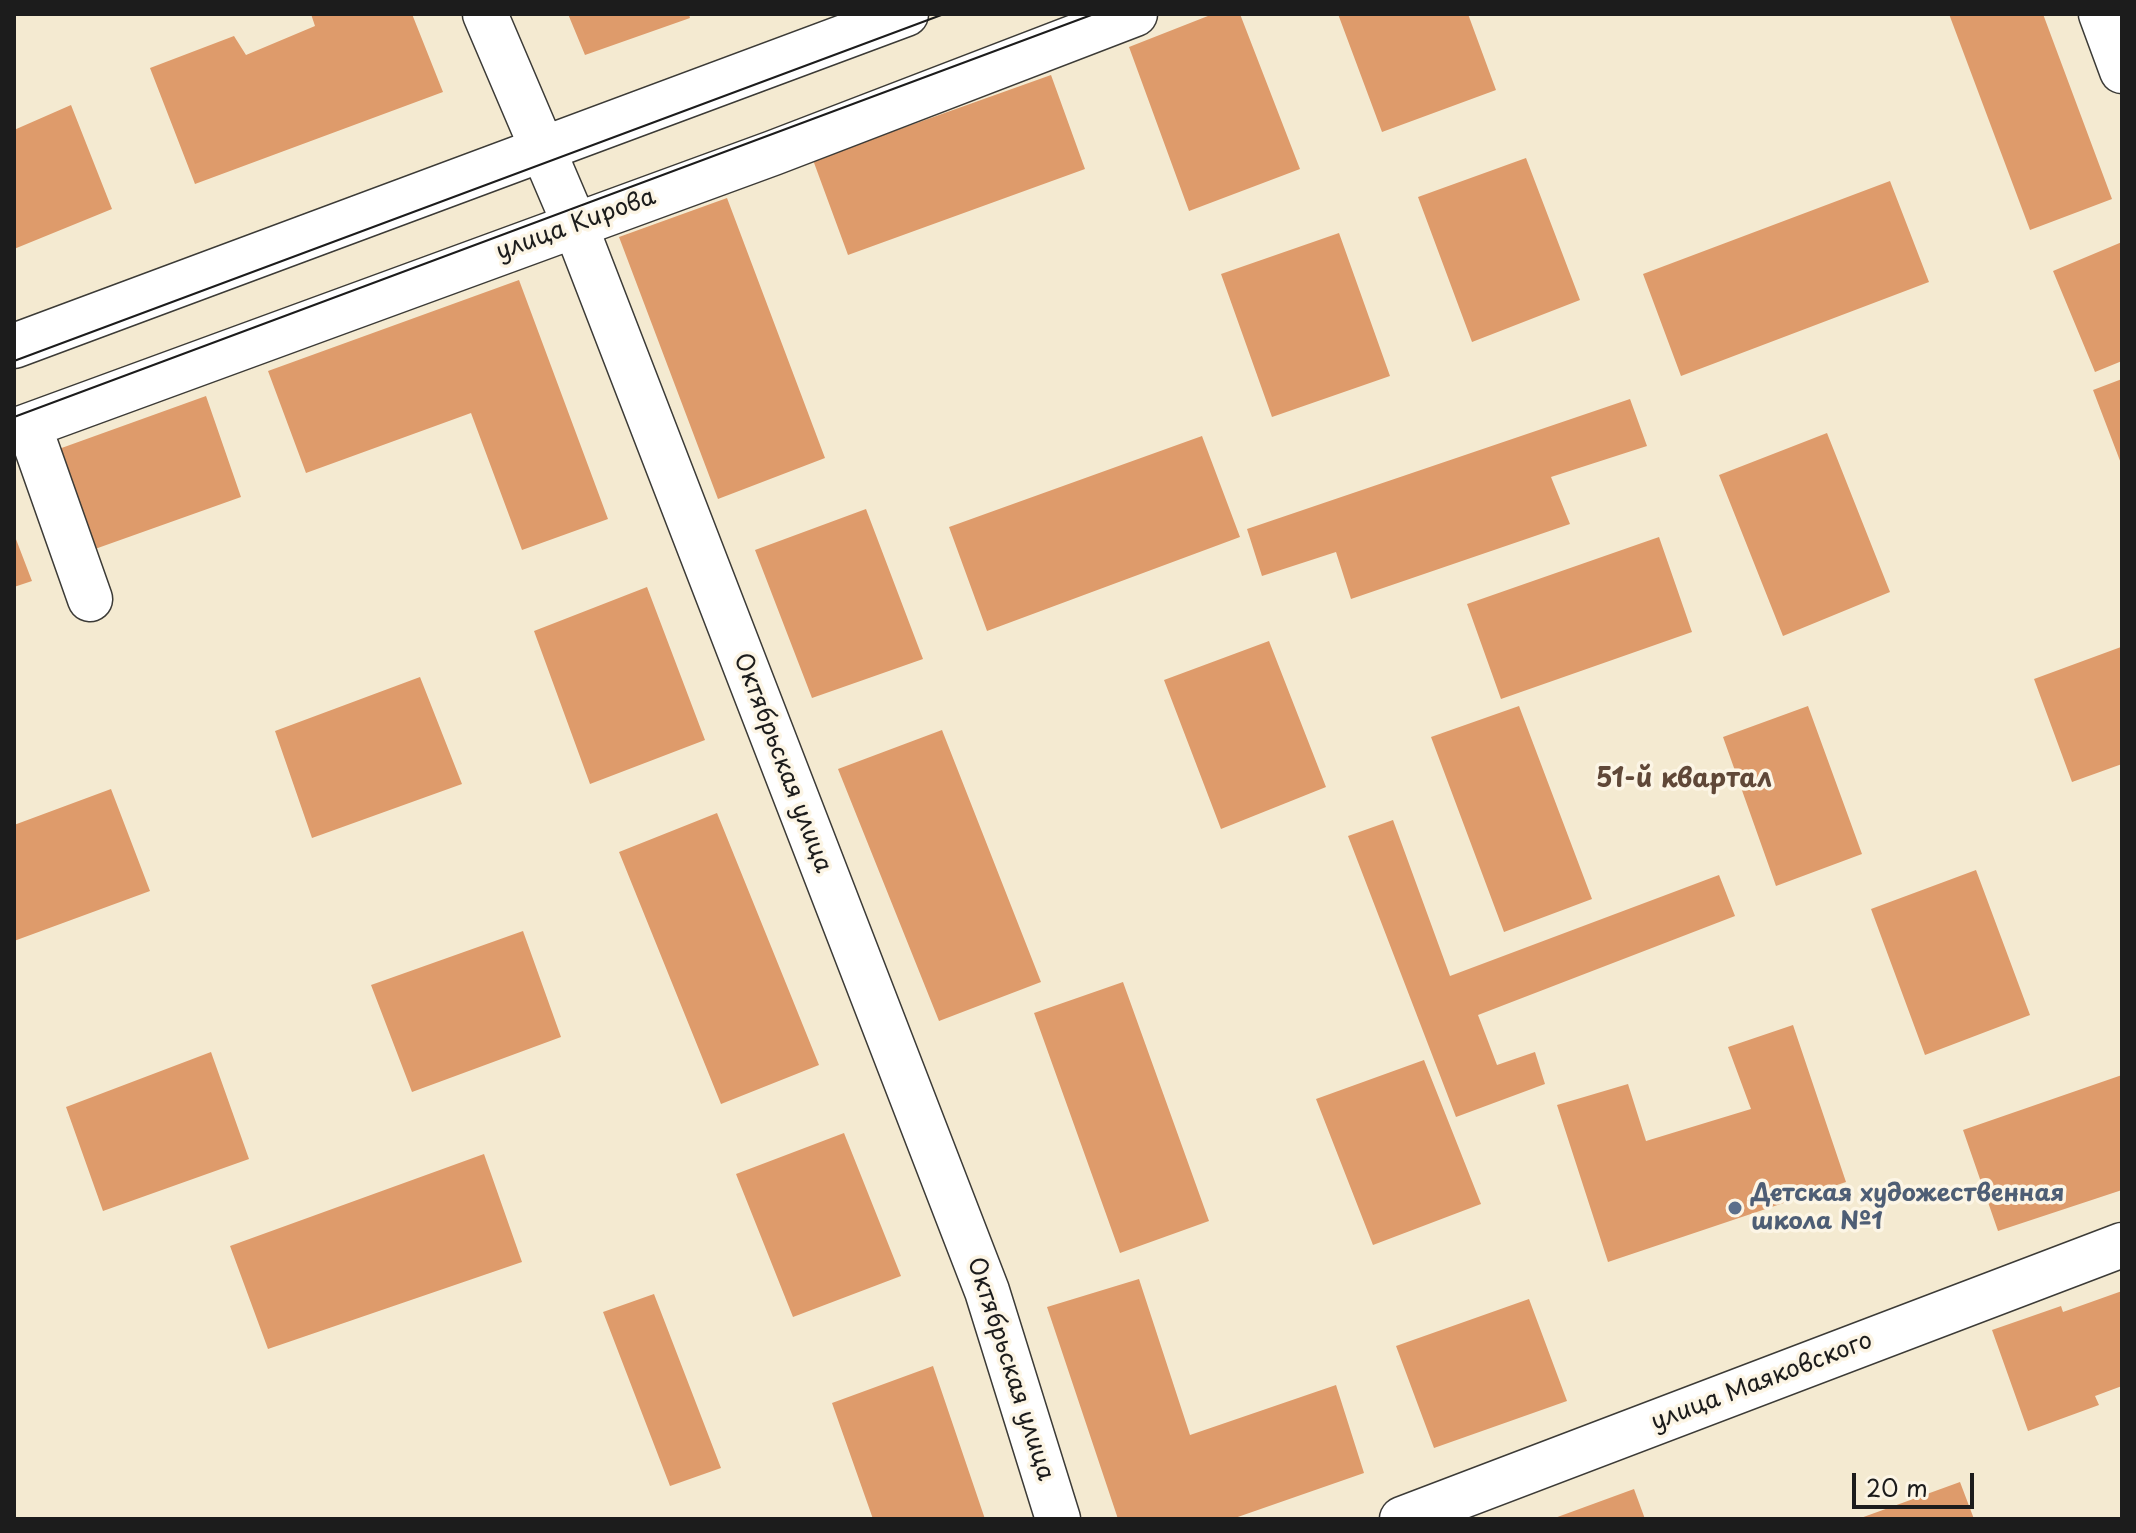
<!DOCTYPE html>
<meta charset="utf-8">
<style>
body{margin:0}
#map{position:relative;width:2136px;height:1533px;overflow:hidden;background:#f4ead1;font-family:"Playpen Sans",sans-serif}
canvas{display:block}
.frame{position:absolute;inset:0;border:16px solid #1c1c1c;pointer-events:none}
.scale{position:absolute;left:1852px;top:1473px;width:122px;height:36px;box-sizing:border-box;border:4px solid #1c1c1c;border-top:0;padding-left:10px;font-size:24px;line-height:28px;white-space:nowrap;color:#1c1c1c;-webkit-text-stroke:6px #fcf5e5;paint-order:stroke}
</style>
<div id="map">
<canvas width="2136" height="1533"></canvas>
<div class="frame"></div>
<div class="scale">20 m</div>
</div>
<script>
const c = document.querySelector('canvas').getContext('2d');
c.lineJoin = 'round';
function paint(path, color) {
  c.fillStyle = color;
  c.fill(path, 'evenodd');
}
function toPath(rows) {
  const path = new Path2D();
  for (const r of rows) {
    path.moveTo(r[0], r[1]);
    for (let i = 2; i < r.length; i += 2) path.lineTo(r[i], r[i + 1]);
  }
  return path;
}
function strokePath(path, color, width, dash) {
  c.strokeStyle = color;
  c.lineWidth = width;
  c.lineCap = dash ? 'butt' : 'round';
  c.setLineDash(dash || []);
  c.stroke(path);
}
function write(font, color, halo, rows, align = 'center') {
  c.font = font + ' "Playpen Sans",sans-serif';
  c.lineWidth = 7;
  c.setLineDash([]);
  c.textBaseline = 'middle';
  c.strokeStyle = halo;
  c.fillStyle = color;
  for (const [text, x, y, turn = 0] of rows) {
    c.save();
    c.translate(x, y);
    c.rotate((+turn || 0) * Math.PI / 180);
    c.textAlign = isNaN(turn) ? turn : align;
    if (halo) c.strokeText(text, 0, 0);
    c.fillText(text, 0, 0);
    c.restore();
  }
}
paint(toPath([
 [311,14,412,14,443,92,195,184,150,68,234,36,246,55,315,26],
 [568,14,689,14,690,18,585,55],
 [1213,14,1240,14,1300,169,1189,211,1129,47],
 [1338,14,1468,14,1496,90,1382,132],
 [1949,14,2043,14,2112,199,2030,230],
 [1051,75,1085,169,848,255,813,160],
 [71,105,112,209,14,249,14,130],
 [1526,158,1580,300,1472,342,1418,197],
 [1890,181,1929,282,1681,376,1643,274],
 [727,198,825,458,718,499,619,237],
 [1339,233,1390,376,1272,417,1221,274],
 [2122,242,2122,361,2095,372,2053,271],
 [519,280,608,519,522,550,471,413,306,473,268,371],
 [2122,379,2122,466,2093,390],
 [206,396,241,497,95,549,56,450],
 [1630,399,1647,446,1551,477,1570,524,1351,599,1336,552,1262,576,1247,529],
 [1827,433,1890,592,1783,636,1719,475],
 [1202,436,1240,537,987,631,949,527],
 [866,509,923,659,812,698,755,550],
 [14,534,32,581,14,587],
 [1659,537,1692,632,1501,699,1467,604],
 [647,587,705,740,590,784,534,631],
 [1269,641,1326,787,1221,829,1164,680],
 [2121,647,2122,764,2072,782,2034,679],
 [420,677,462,784,312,838,275,731],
 [1519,706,1592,899,1504,932,1431,737],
 [1808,706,1862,854,1776,886,1723,737],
 [942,730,1041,982,939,1021,838,769],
 [111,789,150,891,14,941,14,825],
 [717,813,819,1065,721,1104,619,852],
 [1393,820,1450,976,1719,875,1735,916,1478,1015,1497,1065,1535,1052,1545,1084,1456,1117,1348,836],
 [1976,870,2030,1015,1925,1055,1871,909],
 [523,931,561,1037,412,1092,371,985],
 [1123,982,1209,1221,1120,1253,1034,1013],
 [1793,1025,1846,1182,1608,1262,1557,1105,1628,1084,1646,1141,1751,1109,1728,1047],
 [211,1052,249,1159,103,1211,66,1107],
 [1424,1060,1481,1204,1373,1245,1316,1099],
 [2122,1075,2122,1190,1998,1231,1963,1130],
 [844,1133,901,1276,793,1317,736,1174],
 [484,1154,522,1262,268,1349,230,1246],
 [1139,1279,1190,1435,1336,1385,1364,1473,1232,1519,1118,1519,1047,1307],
 [2122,1291,2122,1386,2095,1396,2099,1405,2028,1431,1992,1330,2061,1306,2063,1312],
 [654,1294,721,1468,670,1486,603,1312],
 [1529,1299,1567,1401,1434,1448,1396,1346],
 [933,1366,985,1519,873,1519,832,1403],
 [1960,1482,1974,1519,1858,1519],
 [1634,1489,1645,1519,1552,1519]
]), '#de9b6b');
const minor = toPath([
 [485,14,575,225,987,1291,1058,1519],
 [2101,14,2122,71],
 [14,346,906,14],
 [29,426,90,599],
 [14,431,773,153,1135,14],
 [1402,1519,2122,1245]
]);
strokePath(minor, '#3c3b37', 47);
strokePath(minor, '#fff', 44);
strokePath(toPath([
 [14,361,944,14],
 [14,417,1094,14]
]), '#1c1c1c', 2);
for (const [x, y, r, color] of [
 [1735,1208,8,"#5c6f8a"]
]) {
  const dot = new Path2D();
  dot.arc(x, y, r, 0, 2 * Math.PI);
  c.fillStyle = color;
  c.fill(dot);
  strokePath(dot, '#fcf5e5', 3);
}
write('24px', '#1c1c1c', '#fcf5e5', [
 ["улица Кирова",576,225,-20],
 ["Октябрьская улица",782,763,69],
 ["Октябрьская улица",1010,1369,72],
 ["улица Маяковского",1762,1382,-21]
]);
write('bold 24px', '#4e5e75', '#fcf5e5', [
 ["Детская художественная",1751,1194],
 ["школа №1",1751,1222]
], 'left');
write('bold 26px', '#604838', '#fcf5e5', [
 ["51-й квартал",1684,780]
]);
</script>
